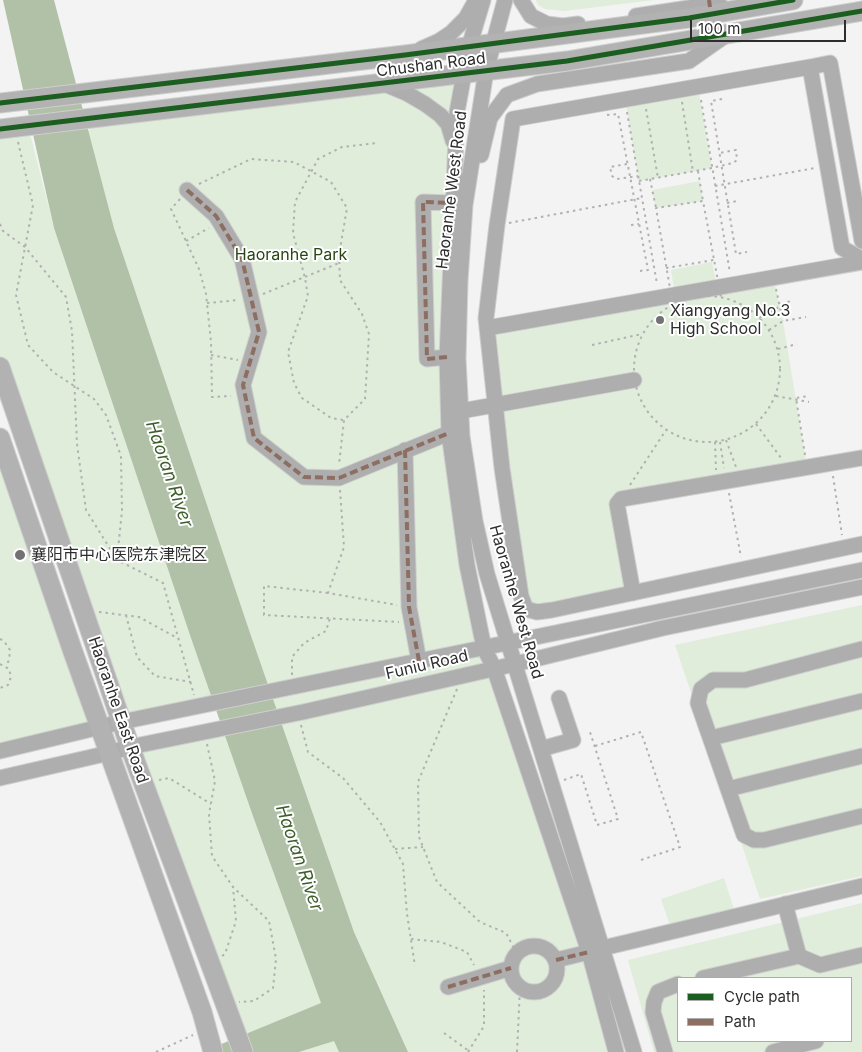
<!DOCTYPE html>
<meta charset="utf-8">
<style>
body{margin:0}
#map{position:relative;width:862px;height:1052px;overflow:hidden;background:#f2f3f2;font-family:Inter,sans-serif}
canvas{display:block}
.legend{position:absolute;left:677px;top:977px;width:175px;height:65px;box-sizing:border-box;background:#fff;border:1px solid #ababab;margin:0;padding:6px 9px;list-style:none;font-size:15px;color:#2c2d2c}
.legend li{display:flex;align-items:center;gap:10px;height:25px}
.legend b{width:25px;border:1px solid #ababab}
.scale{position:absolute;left:690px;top:20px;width:156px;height:22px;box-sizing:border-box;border:2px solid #2c2d2c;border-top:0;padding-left:6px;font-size:15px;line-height:18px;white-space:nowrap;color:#2c2d2c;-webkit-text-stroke:4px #fff;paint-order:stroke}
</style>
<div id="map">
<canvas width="862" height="1052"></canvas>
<ul class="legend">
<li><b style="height:6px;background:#1b5e20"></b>Cycle path</li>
<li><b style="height:6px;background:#8d6e63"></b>Path</li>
</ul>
<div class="scale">100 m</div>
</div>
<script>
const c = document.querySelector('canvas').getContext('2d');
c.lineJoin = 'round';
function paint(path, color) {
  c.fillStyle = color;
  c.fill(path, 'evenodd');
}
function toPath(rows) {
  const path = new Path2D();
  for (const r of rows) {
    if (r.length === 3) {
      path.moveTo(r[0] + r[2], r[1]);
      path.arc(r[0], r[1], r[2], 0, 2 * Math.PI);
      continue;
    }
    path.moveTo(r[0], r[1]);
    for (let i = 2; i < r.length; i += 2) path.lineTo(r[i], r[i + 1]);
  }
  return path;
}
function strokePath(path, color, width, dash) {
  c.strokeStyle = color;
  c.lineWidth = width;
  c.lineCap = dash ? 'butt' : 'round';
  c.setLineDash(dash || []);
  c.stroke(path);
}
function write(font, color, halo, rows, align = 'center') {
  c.font = font + ' Inter,"Noto Sans SC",sans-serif';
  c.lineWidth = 4;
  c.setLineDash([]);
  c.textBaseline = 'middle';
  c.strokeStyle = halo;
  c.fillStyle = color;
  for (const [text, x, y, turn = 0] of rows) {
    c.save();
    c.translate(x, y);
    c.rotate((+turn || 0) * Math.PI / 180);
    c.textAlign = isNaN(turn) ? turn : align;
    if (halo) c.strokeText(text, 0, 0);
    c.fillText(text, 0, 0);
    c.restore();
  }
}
paint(toPath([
 [536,0,654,0,564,11,545,9,538,5],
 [463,74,449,433,494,668,616,1052,408,1052,354,932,249,630,114,228,89,132,90,118],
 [698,87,712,168,639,181,625,99],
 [28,126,54,228,214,703,121,722,0,367,0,129],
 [700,181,703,201,656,208,652,190],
 [712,262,717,287,773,277,783,321,807,468,621,499,633,593,526,609,487,328,675,294,671,270],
 [0,438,100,728,0,751],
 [862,605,862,876,760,899,675,645],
 [225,728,254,819,339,1052,242,1052,130,747],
 [724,878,736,916,672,931,661,899],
 [862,903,862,1052,654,1052,628,960],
 [678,978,851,978,851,1041,678,1041]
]), '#dfedda');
paint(toPath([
 [3,0,54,0,114,228,249,630,354,932,408,1052,339,1052,334,1041,299,1052,202,1052,321,1003,254,819,191,638,54,228]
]), '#b0c1a8');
const minor = toPath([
 [483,0,469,47,457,112,447,357,449,433,467,565,484,648,494,668,589,952,616,1052],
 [505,0,486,71,465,205,460,281,458,359,462,436,475,521,487,574,634,1052],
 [521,0,531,16,547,24,563,26,578,24],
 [636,16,701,6,722,7],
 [421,49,439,41,451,33,466,18,476,0],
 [810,67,830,63,862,241],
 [382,83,406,93,425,104,440,115,448,124,453,141],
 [481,155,490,118,507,95,537,84,689,61,726,35],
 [187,190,216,216,242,259,259,332,243,385,254,438,304,477,339,478,449,433],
 [862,259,842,248,810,67,513,119,497,225,486,318,502,468,521,596,526,609,537,612,552,610,862,544],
 [487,328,862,262],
 [447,357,427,359,423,202,453,203],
 [461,411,634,380],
 [405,450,409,607,419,661],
 [633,593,617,504,621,499,862,458],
 [862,649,745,680,713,680,701,689,698,703,744,835,754,840,764,840,862,816],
 [711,738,862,701],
 [541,749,573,740,559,698],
 [0,751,121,722,862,570],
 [0,778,109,753,130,747,303,712,515,664,663,628,862,587],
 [728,789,862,756],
 [534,969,23],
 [603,948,862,886],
 [799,956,820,965,862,955],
 [556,960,589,952],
 [703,978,799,956,785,904],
 [448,987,511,968],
 [665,1052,653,1012,654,1002,658,992,678,984],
 [773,1052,816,1041]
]);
const major = toPath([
 [0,103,405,55,689,18,793,0],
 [0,129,567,61,862,11],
 [0,367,130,747,243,1052],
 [0,438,73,652,202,1012,213,1052]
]);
strokePath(minor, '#cecfce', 17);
strokePath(major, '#cecfce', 21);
strokePath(toPath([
 [701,100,730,273],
 [682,102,693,172],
 [646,109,658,178],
 [627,112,657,284],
 [18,142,33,205,16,295,28,345,53,372,94,399,106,415,121,456,122,511,117,559],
 [627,164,610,167,612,176,617,179,638,176],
 [698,171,703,201],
 [650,179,656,208],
 [639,181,712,168,733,163,737,160,736,150,719,153],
 [199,184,251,159,294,162,331,182,347,208,339,255,340,280,362,314,369,334,365,399,344,420,339,465],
 [715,186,815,168],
 [180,199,171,209,199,269,206,294,211,342,212,397,231,396],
 [727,203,737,201],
 [509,223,642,198],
 [0,224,3,231,25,247,66,297,72,331,77,444,86,510,117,560,163,583,194,695],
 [631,225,639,224],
 [186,241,209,228],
 [666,268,714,260],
 [776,289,783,321],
 [263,294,339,263],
 [707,369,73],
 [207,303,239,300],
 [769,330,783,321,806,317],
 [592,345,642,334],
 [778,349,797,344],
 [211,355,238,360],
 [343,420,331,418,302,398,294,383,288,352,308,296,305,278,293,233,295,202,318,159,342,147,376,143],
 [756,424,781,458],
 [726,440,736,467],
 [715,442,716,470],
 [720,442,724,468],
 [805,455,796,398,808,396],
 [833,476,842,535],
 [630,485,666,430],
 [340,490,344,547,328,593,397,605],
 [729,493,741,557],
 [328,593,264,586,264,615,399,622],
 [99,612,139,617,179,639],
 [126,615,137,657,155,676,191,682],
 [0,639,4,641,10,650,9,660,6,666],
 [0,664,9,669,11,677,8,685,0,688],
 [292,675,292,657,304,643,326,631,330,618],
 [457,689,418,782,419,837,437,882,480,922,506,933,517,954],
 [301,725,308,752,343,778,380,822,403,864,407,914,415,966],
 [207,744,215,781,209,814,212,856,233,887,269,921,276,959,273,988,254,1001,239,1002],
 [595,746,641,732,680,847,638,861],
 [159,780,169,778,211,804],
 [564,780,581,774,597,825,618,819,590,732],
 [395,849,423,847],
 [411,939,441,942,467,952,474,965],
 [222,956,225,954,236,921,233,887],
 [444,1033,469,1051],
 [156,1052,193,1035],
 [468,1052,484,1026,484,990],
 [517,1052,520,988]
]), '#b1b1b1', 2, [2.5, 4]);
strokePath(minor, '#aeaeae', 15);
strokePath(major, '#b1b2b1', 19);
strokePath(toPath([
 [722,99,711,101,736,254,747,252],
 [607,115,618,114,648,270,639,271],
 [673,305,656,208,703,201,721,297],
 [759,318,790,301],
 [776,396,809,402]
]), '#b1b1b1', 2, [2.5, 4]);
strokePath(toPath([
 [709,0,710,7],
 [187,190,216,216,242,259,259,332,243,385,254,438,304,477,339,478,449,433],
 [447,357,427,359,423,202,453,203],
 [405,450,409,607,419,661],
 [556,960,589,952],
 [448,987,511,968]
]), '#8d6e63', 4, [8, 4]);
strokePath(toPath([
 [0,103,405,55,689,18,793,0],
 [0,129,567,61,862,11]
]), '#1b5e20', 5);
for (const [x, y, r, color] of [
 [660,320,5,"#717271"],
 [20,555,6,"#717271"]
]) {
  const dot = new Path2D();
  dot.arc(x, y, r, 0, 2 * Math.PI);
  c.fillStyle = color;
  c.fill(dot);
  strokePath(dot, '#fff', 2);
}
write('16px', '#2c2d2c', '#fff', [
 ["Chushan Road",431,65,-7],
 ["Haoranhe West Road",452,190,-83],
 ["Haoranhe West Road",516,602,74],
 ["Funiu Road",427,665,-13],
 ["Haoranhe East Road",118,710,71]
]);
write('16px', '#264613', '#fff', [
 ["Haoranhe Park",291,255]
]);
write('16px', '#2c2d2c', '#fff', [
 ["Xiangyang No.3",670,311],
 ["High School",670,329],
 ["襄阳市中心医院东津院区",31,555]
], 'left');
write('italic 18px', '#3e5f2c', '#fff', [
 ["Haoran River",169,474,71],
 ["Haoran River",299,858,71]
]);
</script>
